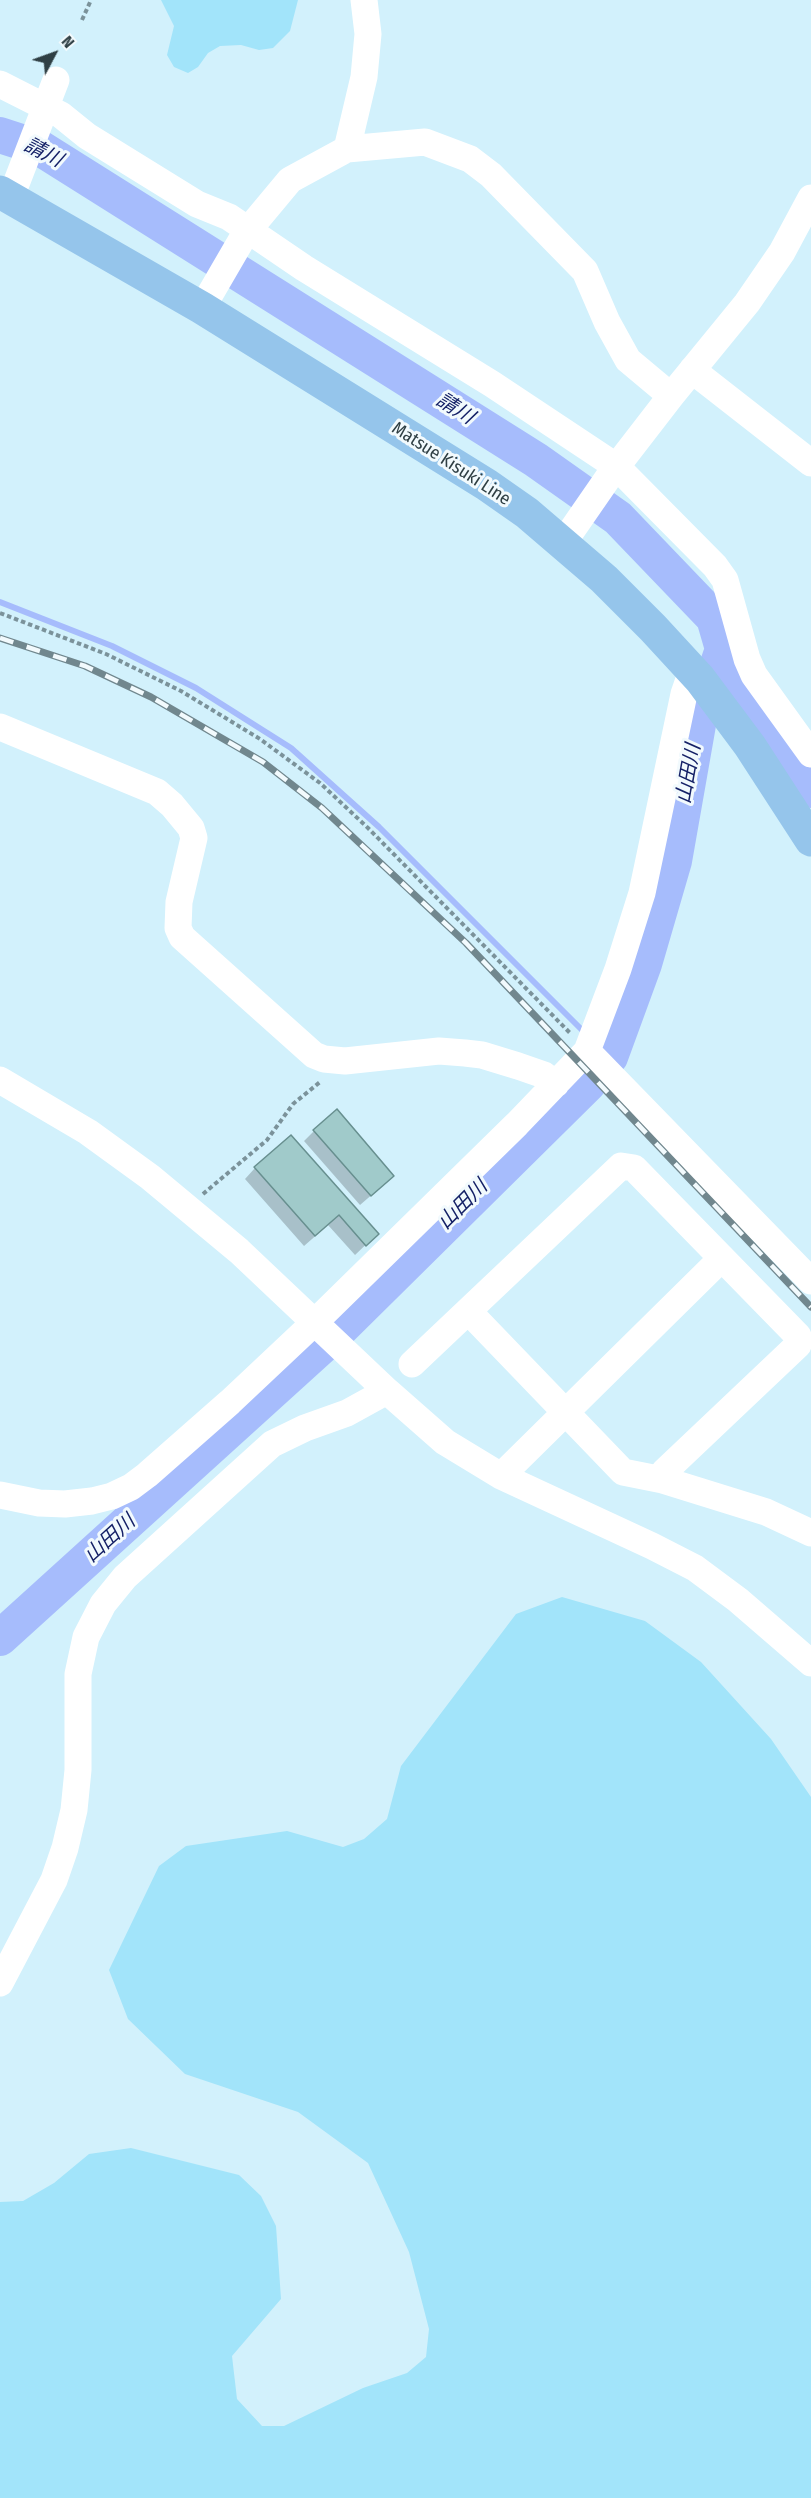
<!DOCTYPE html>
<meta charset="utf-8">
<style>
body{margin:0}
#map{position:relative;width:811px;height:2498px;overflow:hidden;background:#d2f1fc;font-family:"Fira Sans Condensed",sans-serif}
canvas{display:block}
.north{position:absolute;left:24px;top:24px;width:60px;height:60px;-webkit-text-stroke:4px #f2fafd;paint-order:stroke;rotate:49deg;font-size:16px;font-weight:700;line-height:24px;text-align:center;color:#2f3f44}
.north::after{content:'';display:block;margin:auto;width:21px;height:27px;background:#2f3f44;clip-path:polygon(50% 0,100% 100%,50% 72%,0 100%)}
</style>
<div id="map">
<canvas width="811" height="2498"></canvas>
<div class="north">N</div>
</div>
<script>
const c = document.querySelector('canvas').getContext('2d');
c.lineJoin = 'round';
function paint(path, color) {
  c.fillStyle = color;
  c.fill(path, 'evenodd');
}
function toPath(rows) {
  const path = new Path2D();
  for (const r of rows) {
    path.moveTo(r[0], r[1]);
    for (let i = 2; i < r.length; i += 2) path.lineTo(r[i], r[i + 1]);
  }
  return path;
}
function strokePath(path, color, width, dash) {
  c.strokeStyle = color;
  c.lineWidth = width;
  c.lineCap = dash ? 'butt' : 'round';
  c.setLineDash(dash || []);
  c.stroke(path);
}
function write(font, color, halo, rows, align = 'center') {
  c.font = font + ' "Fira Sans Condensed","Noto Sans JP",sans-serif';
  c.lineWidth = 6;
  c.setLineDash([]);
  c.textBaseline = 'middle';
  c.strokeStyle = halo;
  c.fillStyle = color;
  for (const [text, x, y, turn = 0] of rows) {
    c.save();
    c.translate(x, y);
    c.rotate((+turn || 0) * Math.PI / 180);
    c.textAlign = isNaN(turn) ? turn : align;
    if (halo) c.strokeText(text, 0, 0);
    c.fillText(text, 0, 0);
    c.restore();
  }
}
paint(toPath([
 [298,0,290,31,273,48,259,50,241,45,220,46,208,53,198,67,188,73,174,67,167,55,174,26,161,0],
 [562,1597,645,1621,701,1662,771,1739,811,1797,811,2498,0,2498,0,2202,23,2201,54,2183,89,2154,131,2148,239,2175,261,2196,276,2226,281,2299,232,2356,237,2399,262,2426,284,2426,363,2388,407,2373,426,2357,429,2329,409,2252,368,2163,298,2112,185,2074,128,2019,109,1970,159,1866,186,1846,287,1831,343,1847,364,1839,387,1819,401,1766,516,1614]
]), '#a2e4fa');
paint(toPath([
 [314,1131,382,1186,360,1205,304,1141],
 [255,1168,377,1234,355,1255,328,1225,304,1246,245,1179]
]), '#0003');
strokePath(toPath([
 [0,602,112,646,196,688,291,748,379,827,582,1030]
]), '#a6bcfc', 6);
strokePath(toPath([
 [0,135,40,148,536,460,618,518,714,618,723,649,811,790],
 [0,1638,332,1337,588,1084,610,1057,644,964,674,861,699,719,723,649]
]), '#a6bcfc', 36);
const building = toPath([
 [337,1109,394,1176,371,1196,313,1130,337,1109],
 [291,1135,379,1234,366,1246,339,1215,315,1236,254,1167,291,1135]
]);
paint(building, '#a0caca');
strokePath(building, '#678f8f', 1.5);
strokePath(toPath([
 [82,20,91,0],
 [0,613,106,654,181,691,260,739,320,783,368,828,571,1034],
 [203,1194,267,1140,293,1104,320,1082]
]), '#7b929a', 4, [4.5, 3]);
strokePath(toPath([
 [0,84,61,115,87,136,197,204,229,217,304,268,492,384,617,467,715,566,725,580,747,659,754,675,811,754],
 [347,149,364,77,368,34,364,0],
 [11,197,56,80],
 [202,308,245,234,290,180,347,149,425,142,470,159,491,175,585,271,607,322,628,360,671,396],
 [692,370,811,463],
 [563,543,610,475,671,396,747,303,782,252,811,198],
 [0,727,157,792,172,805,191,828,194,838,179,902,178,928,182,937,314,1055,324,1059,345,1061,439,1051,465,1053,482,1055,518,1066,544,1075,556,1084],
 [587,1051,811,1281],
 [0,1080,88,1132,150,1177,239,1251,387,1391,445,1442,501,1476,652,1546,695,1568,738,1600,811,1663],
 [469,1312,623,1472,663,1480,766,1512,811,1533],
 [412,1364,621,1166,634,1168,798,1336,798,1345,664,1472,663,1480],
 [501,1476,722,1258],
 [0,1495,39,1503,65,1504,92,1501,112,1496,131,1487,147,1475,230,1402,315,1322,517,1124,587,1051,618,969,642,893,684,694,692,671],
 [0,1983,54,1880,65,1848,74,1810,78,1770,78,1674,86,1637,103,1604,125,1577,272,1444,305,1428,347,1413,387,1391]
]), '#fff', 27);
strokePath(toPath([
 [0,192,202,308,487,485,527,513,604,579,653,628,700,679,750,746,811,840]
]), '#95c5eb', 33);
const rail = toPath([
 [0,638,85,666,151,697,263,762,322,808,466,943,811,1307]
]);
strokePath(rail, '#71878e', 7);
strokePath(rail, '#f2fafd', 4.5, [14]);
write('18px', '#2f3f44', '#f2fafd', [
 ["Matsue Kisuki Line",451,464,33]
]);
write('italic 20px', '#152167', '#f2fafd', [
 ["請川",43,153,27],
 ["請川",455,409,32],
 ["山田川",689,774,-80],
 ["山田川",463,1205,-45],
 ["山田川",110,1539,-42]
]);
</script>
